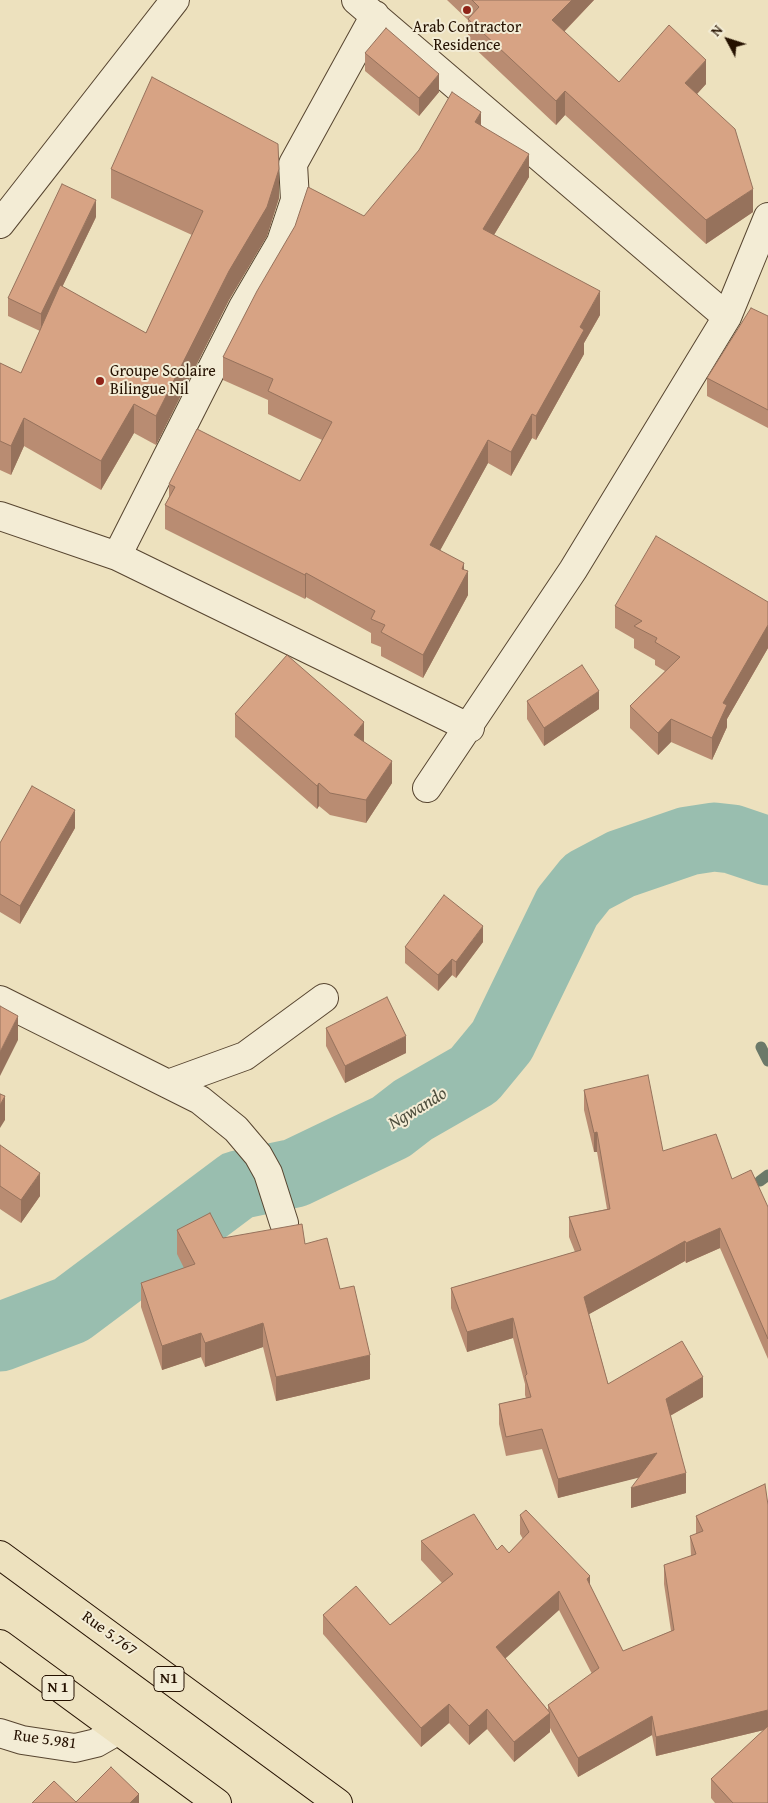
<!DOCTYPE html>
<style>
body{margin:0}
#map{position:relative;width:768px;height:1803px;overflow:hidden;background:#ede1be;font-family:"Gentium Book Plus",serif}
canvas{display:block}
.north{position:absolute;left:703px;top:15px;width:50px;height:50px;-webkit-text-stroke:4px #f3ecd5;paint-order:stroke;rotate:310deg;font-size:14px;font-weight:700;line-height:20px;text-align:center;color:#251100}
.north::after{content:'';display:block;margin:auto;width:18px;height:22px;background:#251100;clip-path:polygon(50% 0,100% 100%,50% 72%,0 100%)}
</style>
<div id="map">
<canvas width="768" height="1803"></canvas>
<div class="north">N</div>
</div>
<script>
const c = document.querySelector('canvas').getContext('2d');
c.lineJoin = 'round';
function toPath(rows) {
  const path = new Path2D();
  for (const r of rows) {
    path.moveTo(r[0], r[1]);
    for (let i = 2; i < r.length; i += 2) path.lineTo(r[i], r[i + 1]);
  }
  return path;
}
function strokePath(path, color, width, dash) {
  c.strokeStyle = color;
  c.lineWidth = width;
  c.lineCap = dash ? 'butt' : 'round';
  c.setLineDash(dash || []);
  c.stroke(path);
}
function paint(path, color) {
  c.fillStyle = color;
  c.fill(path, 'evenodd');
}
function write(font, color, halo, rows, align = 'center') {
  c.font = font + ' "Gentium Book Plus",serif';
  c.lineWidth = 4;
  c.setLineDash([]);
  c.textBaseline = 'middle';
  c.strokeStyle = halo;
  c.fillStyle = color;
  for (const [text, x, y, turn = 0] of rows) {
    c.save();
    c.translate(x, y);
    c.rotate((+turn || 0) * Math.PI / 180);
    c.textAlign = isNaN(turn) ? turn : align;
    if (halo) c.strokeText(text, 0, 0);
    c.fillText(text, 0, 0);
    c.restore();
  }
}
strokePath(toPath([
 [761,1047,768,1061],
 [760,1181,768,1175]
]), '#6b7969', 11);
strokePath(toPath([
 [0,1337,71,1310,238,1185,295,1173,391,1127,413,1110,474,1075,502,1041,567,907,587,882,621,864,688,841,714,837,732,839,768,851]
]), '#99beaf', 69);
const street = toPath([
 [356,0,727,317],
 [375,15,293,164,295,200,281,242,243,307,117,556,470,728],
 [0,224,175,0],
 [0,516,117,556],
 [427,788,573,570,727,317,768,217],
 [0,1000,200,1100,236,1129,258,1155,268,1173,284,1223],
 [168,1084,245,1056,324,998],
 [0,1733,22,1740,75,1748,96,1743,117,1731]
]);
const highway = toPath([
 [0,1555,338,1803],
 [0,1644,217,1803]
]);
strokePath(street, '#574530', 30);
strokePath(highway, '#251100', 30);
strokePath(street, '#f3ecd5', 28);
strokePath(highway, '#ede1be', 28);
paint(toPath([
 [447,0,594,0,564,32,619,82,706,84,697,94,753,212,706,244,565,115,556,125,468,42,468,20],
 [365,53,439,92,419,116,365,71],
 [481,125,529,177,494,235,600,315,584,343,584,354,536,440,532,438,511,476,488,463,440,550,464,570,468,595,423,678,381,656,381,647,371,643,371,633,306,597,305,599,165,529,165,505,169,497,169,484,300,481,322,440,268,414,268,400,223,380,223,357,364,216],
 [111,169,279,198,267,236,229,300,156,445,134,433,101,490,24,446,11,475,0,470,0,363,21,373,40,331,8,316,8,298,96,217,62,287,146,333,192,235,111,198],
 [768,316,768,428,707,396,707,378],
 [768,602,768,648,727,719,727,727,712,760,671,742,658,755,630,728,630,706,665,671,655,665,655,660,634,648,634,639,615,628,615,606],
 [527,701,599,709,544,746,527,719],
 [235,714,364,742,392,783,366,823,330,815,319,806,317,809,235,737],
 [75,828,20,924,0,912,0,843],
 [483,942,456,978,452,975,438,991,405,963,405,947],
 [326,1028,406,1053,345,1083,326,1046],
 [584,1090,663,1151,732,1179,768,1207,768,1359,720,1248,686,1263,685,1261,589,1314,608,1384,703,1397,670,1416,686,1493,631,1508,639,1477,558,1498,542,1449,506,1456,499,1424,499,1404,526,1398,525,1395,525,1384,513,1338,467,1352,451,1308,451,1288,575,1252,569,1237,569,1217,607,1209,597,1152,594,1152,584,1110],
 [0,1145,40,1196,21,1223,0,1209],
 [177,1230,223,1238,305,1244,340,1289,370,1379,276,1401,263,1347,205,1367,201,1357,162,1370,141,1307,141,1283,184,1268,177,1254],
 [765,1484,768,1803,715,1803,711,1798,711,1779,764,1730,656,1756,652,1735,578,1777,550,1728,550,1732,514,1762,487,1729,469,1745,449,1723,421,1747,323,1634,323,1615,390,1625,442,1583,421,1560,421,1541,497,1550,509,1553,523,1539,520,1534,520,1515,590,1585,623,1651,671,1631,664,1584,664,1565,691,1556,690,1536,696,1534,696,1516],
 [559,1610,592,1674,548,1705,548,1710,505,1658]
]), '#b98c72');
paint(toPath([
 [572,0,594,0,552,44,552,20],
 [706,60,706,84,685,107,685,83],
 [439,74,439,92,419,116,419,98],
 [565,91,565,115,556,125,556,101],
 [481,112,481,136,475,122],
 [529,154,529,177,483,253,483,229],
 [279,169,279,198,267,236,229,300,156,445,156,416],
 [753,189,753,212,706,244,706,220],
 [96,200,96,217,41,331,41,314],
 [600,291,600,315,584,343,584,354,536,440,536,416,580,327],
 [134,404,134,433,101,490,101,461],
 [532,414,532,438,511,476,511,452],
 [24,418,24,446,11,475,11,446],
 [488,440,488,463,430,569,430,545],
 [464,563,464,578,468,571,468,595,423,678,423,655],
 [306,573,306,597,305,599,305,575],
 [768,625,768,648,727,719,727,727,712,760,712,738,723,703],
 [599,691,599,709,544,746,544,728],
 [671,719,671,742,658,755,658,733],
 [364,722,364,745,354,735],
 [392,761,392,783,366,823,366,800],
 [319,783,319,806,317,809,317,786],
 [75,810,75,828,20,924,20,906],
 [483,926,483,942,456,978,456,962],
 [452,959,452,975,438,991,438,975],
 [18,1016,18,1040,0,1076,0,1052],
 [406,1036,406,1053,345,1083,345,1066],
 [5,1096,5,1120,0,1128,0,1105],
 [597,1132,597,1152,594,1152,594,1133],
 [40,1173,40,1196,21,1223,21,1200],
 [720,1228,720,1248,686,1263,686,1243],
 [685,1241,685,1261,584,1317,584,1297],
 [513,1318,513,1338,467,1352,467,1332],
 [263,1323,263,1347,205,1367,205,1343],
 [201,1333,201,1357,162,1370,162,1346],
 [370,1355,370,1379,276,1401,276,1377],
 [703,1377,703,1397,666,1418,666,1399],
 [657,1453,657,1473,558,1498,558,1479],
 [686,1473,686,1493,631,1508,631,1488],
 [590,1576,590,1595,587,1579],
 [559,1591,559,1610,496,1667,496,1647],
 [449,1704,449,1723,421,1747,421,1728],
 [487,1709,487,1729,469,1745,469,1726],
 [768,1710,768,1729,656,1756,656,1737],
 [550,1713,550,1732,514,1762,514,1742],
 [652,1716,652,1735,578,1777,578,1758],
 [139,1794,139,1803,130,1803]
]), '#96725c');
const building = toPath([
 [472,0,572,0,552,20,619,82,669,25,706,60,685,83,735,129,753,189,706,220,565,91,556,101,468,19,479,7,472,0],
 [386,28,439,74,419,98,365,53,386,28],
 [152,77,278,144,279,169,267,207,229,271,156,416,134,404,101,461,24,418,11,446,0,441,0,363,21,373,60,285,146,333,203,211,111,169,152,77],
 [452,92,481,112,475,122,529,154,483,229,600,291,580,327,584,330,536,416,532,414,511,452,488,440,430,545,464,563,462,569,468,571,423,655,381,632,385,625,371,619,375,611,306,573,305,575,165,505,175,487,169,484,197,429,300,481,332,422,268,391,273,379,223,357,257,291,295,226,308,187,364,216,419,150,452,92],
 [62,184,96,200,41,314,8,298,62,184],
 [751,308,768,316,768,410,707,378,751,308],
 [656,536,768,602,768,625,723,703,727,705,712,738,671,719,658,733,630,706,680,657,655,642,657,638,634,626,642,621,615,606,656,536],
 [287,655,364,722,354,735,392,761,366,800,330,793,319,783,317,786,235,714,287,655],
 [582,665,599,691,544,728,527,701,582,665],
 [32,786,75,810,20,906,0,894,0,843,32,786],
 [444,895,483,926,456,962,452,959,438,975,405,947,444,895],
 [387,997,406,1036,345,1066,326,1028,387,997],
 [0,1006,18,1016,0,1052,0,1006],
 [648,1075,663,1151,716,1134,732,1179,751,1170,768,1207,768,1339,720,1228,686,1243,685,1241,584,1297,608,1384,682,1341,703,1377,666,1399,686,1473,631,1488,657,1453,558,1479,542,1429,506,1437,499,1404,531,1397,525,1376,527,1374,513,1318,467,1332,451,1288,581,1250,569,1217,610,1209,597,1132,594,1133,584,1090,648,1075],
 [0,1094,5,1096,0,1105,0,1094],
 [0,1145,40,1173,21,1200,0,1186,0,1145],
 [210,1213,223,1238,302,1224,305,1244,327,1238,340,1289,354,1286,370,1355,276,1377,263,1323,205,1343,201,1333,162,1346,141,1283,195,1264,177,1230,210,1213],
 [765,1484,768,1505,768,1710,656,1737,652,1716,578,1758,548,1705,599,1668,559,1591,496,1647,550,1713,514,1742,487,1709,469,1726,449,1704,421,1728,323,1615,356,1586,390,1625,453,1574,421,1541,474,1514,497,1550,502,1545,509,1553,529,1532,520,1515,526,1510,590,1576,587,1579,623,1651,674,1630,664,1565,696,1554,690,1536,703,1531,696,1516,765,1484],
 [768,1726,768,1803,733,1803,711,1779,768,1726],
 [111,1767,139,1794,130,1803,32,1803,54,1781,76,1802,111,1767]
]);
paint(building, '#d7a384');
strokePath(building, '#96725c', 1);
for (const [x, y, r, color] of [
 [467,10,5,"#8f2418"],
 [100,381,5,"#8f2418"]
]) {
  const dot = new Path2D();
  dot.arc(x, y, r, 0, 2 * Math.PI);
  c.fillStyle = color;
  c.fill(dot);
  strokePath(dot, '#f3ecd5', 2);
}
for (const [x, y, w] of [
 [169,1679,30],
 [58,1688,32]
]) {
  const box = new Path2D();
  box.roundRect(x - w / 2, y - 12.5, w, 25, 4);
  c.fillStyle = '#f3ecd5';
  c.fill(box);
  strokePath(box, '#251100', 1);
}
write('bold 15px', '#251100', null, [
 ["N1",169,1679],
 ["N 1",58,1688]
]);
write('16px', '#251100', '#f3ecd5', [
 ["Arab Contractor",467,28],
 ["Residence",467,46],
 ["Groupe Scolaire",110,372,"left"],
 ["Bilingue Nil",110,390,"left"]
]);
write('16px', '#251100', '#f3ecd5', [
 ["Rue 5.767",109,1634,36],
 ["Rue 5.981",45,1740,8]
]);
write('italic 18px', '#4e4e3d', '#f3ecd5', [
 ["Ngwando",418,1109,-31]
]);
</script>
